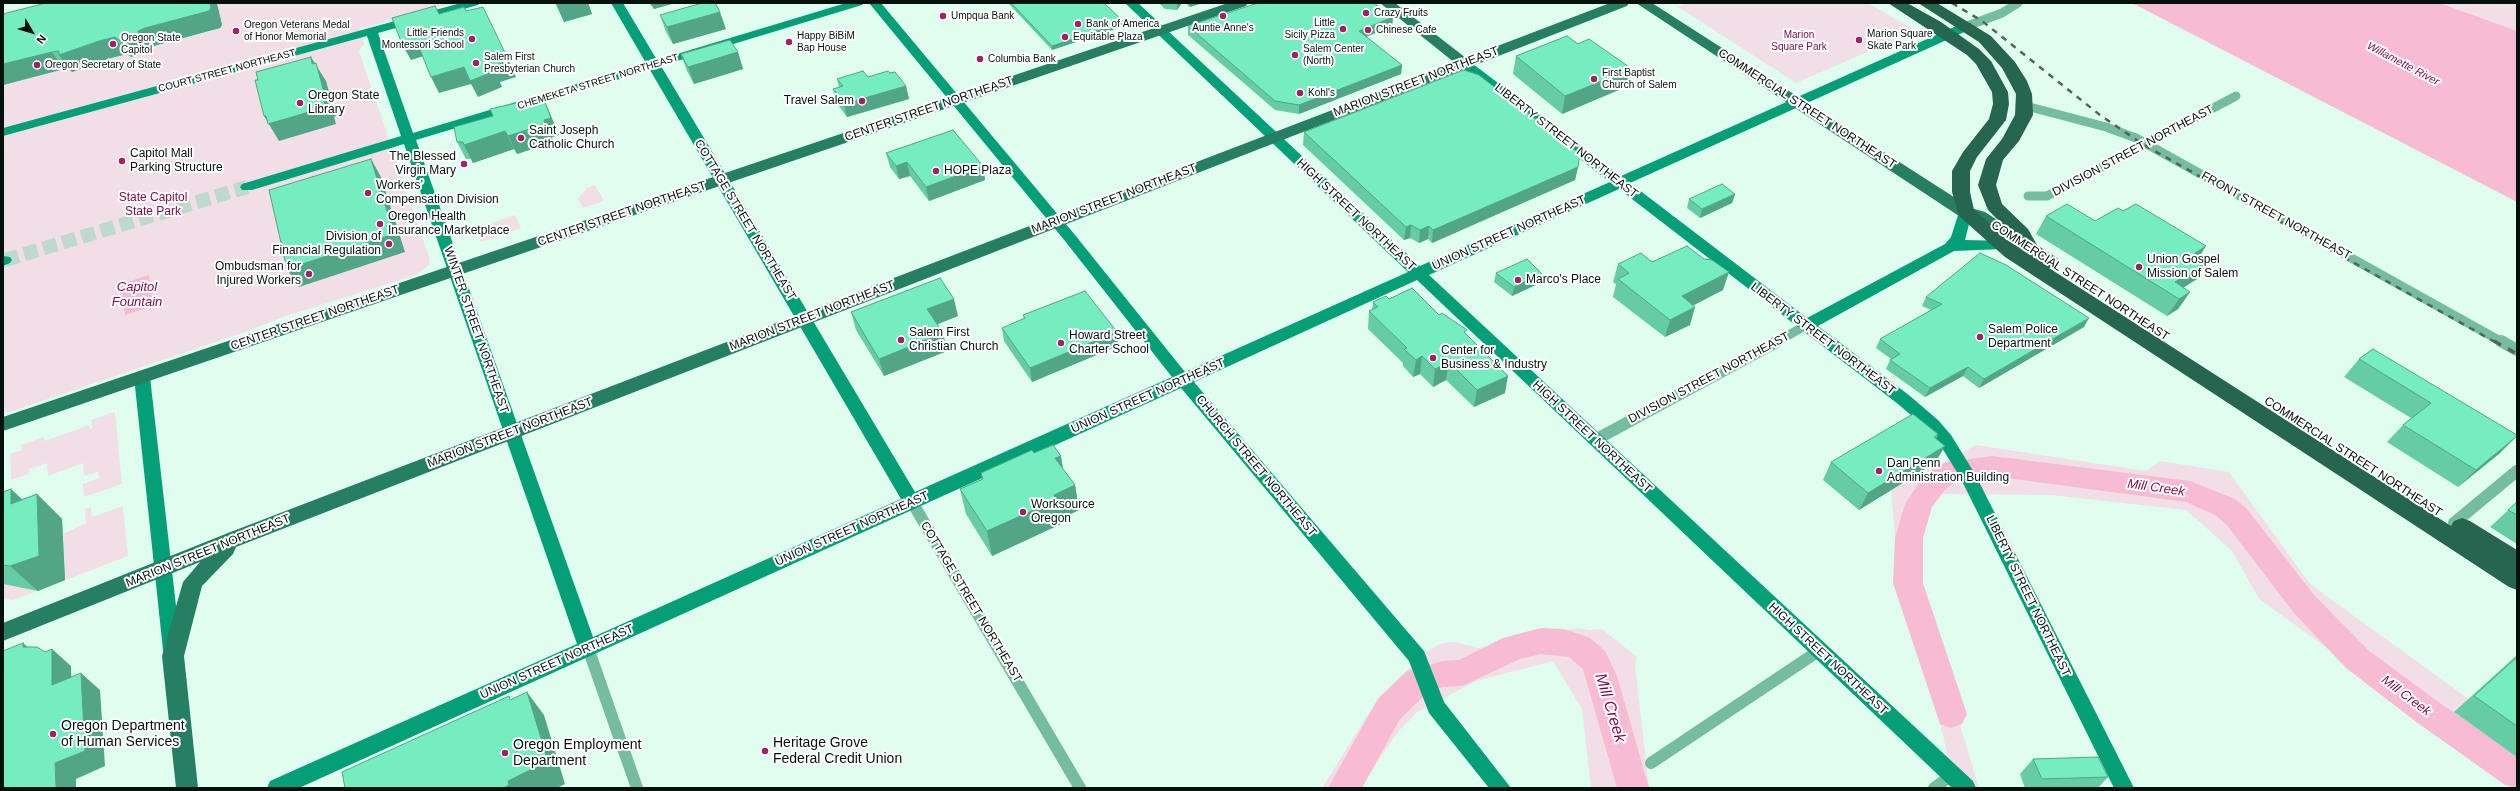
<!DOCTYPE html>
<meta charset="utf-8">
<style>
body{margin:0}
#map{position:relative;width:2520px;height:791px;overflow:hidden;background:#dffef0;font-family:Arial,sans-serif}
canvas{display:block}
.frame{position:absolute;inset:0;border:4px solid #04110c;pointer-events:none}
.north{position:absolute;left:12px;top:12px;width:40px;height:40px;-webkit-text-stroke:3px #fff;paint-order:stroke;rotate:128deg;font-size:11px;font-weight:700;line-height:16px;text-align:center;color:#04110c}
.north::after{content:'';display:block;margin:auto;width:14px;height:18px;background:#04110c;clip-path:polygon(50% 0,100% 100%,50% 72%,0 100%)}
</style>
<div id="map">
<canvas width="2520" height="791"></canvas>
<div class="frame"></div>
<div class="north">N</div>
</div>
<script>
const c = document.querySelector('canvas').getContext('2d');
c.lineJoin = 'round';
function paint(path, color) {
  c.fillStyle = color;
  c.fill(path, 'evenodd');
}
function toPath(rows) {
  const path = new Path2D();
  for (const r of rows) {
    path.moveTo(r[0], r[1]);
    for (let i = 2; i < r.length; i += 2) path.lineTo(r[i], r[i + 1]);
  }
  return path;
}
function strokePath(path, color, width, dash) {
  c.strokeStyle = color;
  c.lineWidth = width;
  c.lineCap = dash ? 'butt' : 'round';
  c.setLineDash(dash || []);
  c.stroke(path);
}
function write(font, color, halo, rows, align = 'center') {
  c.font = font + ' Arial,sans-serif';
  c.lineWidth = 4;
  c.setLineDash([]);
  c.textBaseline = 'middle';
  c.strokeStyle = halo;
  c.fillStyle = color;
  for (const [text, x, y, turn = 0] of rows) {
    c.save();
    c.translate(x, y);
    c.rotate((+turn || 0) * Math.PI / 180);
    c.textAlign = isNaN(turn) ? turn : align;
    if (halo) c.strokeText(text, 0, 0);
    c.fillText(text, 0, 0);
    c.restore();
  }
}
paint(toPath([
 [219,3,454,3,359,29,364,44,359,51,430,260,429,265,416,275,283,317,248,331,10,412,3,412,3,85,64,69,71,68,72,72,92,67,94,63,127,54,131,57,150,52,150,48,167,42,212,31,208,9],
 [1685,3,1868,3,1916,31,1796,83,1678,7],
 [2439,3,2517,3,2517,31,2461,12],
 [595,185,604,201,583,208,578,199,587,188],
 [515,215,521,228,481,242,475,229],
 [115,412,122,484,84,497,83,484,99,478,98,472,84,476,83,463,48,476,47,463,29,469,29,474,11,480,10,454,22,450,21,445,44,437,45,441,89,425,90,429,92,428,91,420],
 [1976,445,2146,471,2160,461,2229,472,2310,584,2517,734,2517,785,2259,599,2232,551,2186,510,2051,495,1936,494,1918,527,1922,597,1979,788,1955,788,1930,679,1900,598,1891,490],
 [123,506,128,556,65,580,63,534,86,523,85,509,91,507,92,517],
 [3,584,38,591,12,600,3,598],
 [1577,628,1589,630,1602,629,1637,657,1635,665,1649,788,1591,788,1582,709,1553,661,1476,681,1416,713,1395,736,1360,788,1322,788,1379,697,1426,652,1442,643,1455,642,1478,648]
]), '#f2dee6');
paint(toPath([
 [2132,3,2439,3,2517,31,2517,202],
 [149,275,153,306,125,315,121,284]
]), '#f7bbd3');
paint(toPath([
 [1992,456,2190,481,2235,499,2246,508,2314,595,2368,650,2437,701,2517,756,2517,788,2505,785,2415,721,2346,668,2294,613,2226,524,2215,515,2186,502,1992,476,1955,482,1945,490,1932,507,1923,538,1923,583,1967,714,1962,724,1951,728,1940,724,1893,583,1895,538,1905,504,1925,474,1938,466,1948,462,1992,456],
 [1541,628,1563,629,1579,634,1590,638,1605,651,1617,676,1649,788,1617,788,1583,669,1569,657,1541,654,1520,659,1462,686,1443,687,1428,692,1400,719,1362,788,1328,788,1378,699,1407,671,1443,661,1459,660,1503,638,1541,628]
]), '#f7bbd3');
strokePath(toPath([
 [5,260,247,187]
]), '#bedace', 14, [14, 6]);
strokePath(toPath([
 [1967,26,2002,13,2018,3],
 [2026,106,2106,127,2136,138,2502,342],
 [2028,196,2047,196,2236,96],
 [1776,342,1805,326]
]), '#75bca0', 9);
strokePath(toPath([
 [2501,341,2517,350],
 [1595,440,1778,341],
 [912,502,1080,788],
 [2454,523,2517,471],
 [588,648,637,788],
 [1651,763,1820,650],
 [1934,788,1952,775]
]), '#75bca0', 12);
paint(toPath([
 [461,3,480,3,478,5,378,33,413,133,646,63,611,3,623,3,657,60,846,3,864,3,862,5,661,66,915,492,1172,377,1065,241,869,3,881,3,1075,235,1185,372,1408,272,1125,3,1138,3,1420,266,1610,182,1461,67,1459,64,1461,61,1469,61,1621,176,1963,23,1971,23,1971,29,1630,183,1807,318,1945,244,1951,237,1960,209,1965,208,1972,212,1965,240,2007,241,2009,244,2002,249,1954,251,1818,326,1910,396,1938,420,1951,435,1975,474,2134,788,2114,788,1960,477,1939,443,1926,428,1898,404,1619,189,1429,275,1973,781,1976,788,1952,788,1417,280,1194,382,1424,651,1444,702,1511,788,1489,788,1429,713,1409,661,1181,388,299,788,267,788,270,781,577,644,404,144,252,190,242,190,240,187,242,184,401,136,367,36,3,136,3,128,461,3],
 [650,70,901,499,593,637,416,140,650,70],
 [3,256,10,257,12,260,10,263,3,266,3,256],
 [142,371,148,373,150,377,181,650,179,656,172,658,165,656,163,650,134,377,136,373,142,371]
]), '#059f77');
paint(toPath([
 [1228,3,1248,3,1246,6,3,431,3,417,1228,3],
 [1380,3,1395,3,1466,58,1610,3,1629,3,1627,6,236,547,233,554,202,586,184,656,198,788,176,788,162,656,183,582,200,562,3,641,3,623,228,533,1455,63,1380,3],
 [1636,3,1652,3,1971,208,1985,212,2036,245,2038,249,2036,253,2024,253,1973,220,1959,216,1636,3]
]), '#267f62');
paint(toPath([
 [1888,3,1907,3,1941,22,1979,49,1991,61,2008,92,2009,104,2006,120,1977,157,1970,171,1970,192,1974,210,2021,250,2014,236,1988,210,1978,185,1986,159,2002,139,2015,115,2016,94,2002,68,1979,42,1918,3,1937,3,1991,36,2015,62,2027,81,2032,94,2033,115,2019,141,2003,160,1996,185,2002,204,2028,229,2037,245,2057,258,2060,262,2057,266,2049,268,2451,526,2454,521,2462,518,2470,521,2517,550,2517,590,2509,587,2005,257,1959,216,1952,192,1952,171,1963,152,1989,119,1993,104,1992,92,1976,64,1967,55,1888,3]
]), '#26654f');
strokePath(toPath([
 [1952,3,1982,21,2100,115,2144,145,2495,342]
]), '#52655d', 2.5, [6, 6]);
strokePath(toPath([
 [2494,341,2517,354]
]), '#52655d', 3.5, [8, 8]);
paint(toPath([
 [555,3,588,3,592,14,564,22],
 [649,3,675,3,654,9],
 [1008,3,1104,3,1124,26,1052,50],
 [1159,3,1182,3,1177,10,1165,9],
 [1185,3,1202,3,1190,7],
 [217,4,222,25,220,28,157,45,150,48,150,52,131,57,127,54,111,58,72,72,69,69,64,69,3,85,3,14],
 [660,15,726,29,673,44,666,32],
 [1393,17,1392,26,1366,37,1402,65,1401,74,1299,114,1275,110,1188,35,1188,26],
 [1578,44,1632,69,1628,86,1562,114,1513,74,1516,56],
 [738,52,743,69,694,84,687,71,681,54],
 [890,73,906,86,909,99,847,117,836,102,833,89,839,87,837,79,868,77],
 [550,114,559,135,552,137,553,142,517,154,514,149,473,163,471,159,466,159,457,142],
 [1304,132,1578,167,1575,180,1432,243,1428,239,1419,243,1410,238,1404,240,1303,145],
 [886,153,983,166,985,180,929,201,910,176,899,179,890,167],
 [1735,194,1732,203,1700,218,1687,208,1689,199],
 [2046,216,2095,221,2200,256,2197,279,2183,287,2190,292,2178,309,2167,316,2036,234],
 [1652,262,1723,290,1693,305,1690,325,1665,337,1613,297,1616,284,1613,282,1618,264],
 [1496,273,1540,283,1512,296,1494,282],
 [1926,297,2084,327,1979,388,1963,376,1925,397,1886,369,1890,360,1891,359,1876,348,1880,339,1931,310,1922,306],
 [1389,299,1439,315,1466,335,1505,393,1474,407,1446,380,1433,387,1420,374,1413,377,1403,366,1403,363,1368,329,1369,311,1372,310,1373,302],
 [851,312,958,316,937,324,947,351,884,376,856,330],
 [1023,315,1117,332,1118,346,1032,382,1004,341,1002,328,1024,319],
 [2373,349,2500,453,2458,487,2387,442,2403,425,2411,418,2344,377,2359,359],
 [1938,434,1936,439,1935,463,1859,510,1823,480,1831,462],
 [1034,453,1063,469,1075,485,1079,510,1060,519,1061,524,992,556,966,514,960,489,982,479,981,473],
 [11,489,22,499,37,494,62,519,65,580,38,591,3,584,3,492],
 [2517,502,2517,544,2490,527],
 [2517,655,2517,757,2454,712],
 [2033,759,2108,777,2098,788,2025,788,2020,774]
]), '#65cca6');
paint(toPath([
 [210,3,222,3,217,4,222,25,220,28,157,45,150,48,150,52,131,57,119,40,145,28],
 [556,3,588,3,592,14,564,22],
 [651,3,675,3,654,9],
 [1177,3,1182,3,1177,10],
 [1189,3,1202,3,1190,7],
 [720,12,726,29,673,44,667,27],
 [1393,17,1392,26,1358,40,1359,31],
 [1124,22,1124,26,1052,50,1052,46],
 [115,37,127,54,111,58,72,72,59,55,99,41],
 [416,40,424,56,411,60,402,44],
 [52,52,64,69,3,85,3,64],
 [738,52,743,69,694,84,688,67],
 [311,57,326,81,336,116,334,117,336,124,279,141,264,116,323,99,312,64],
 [509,61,516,77,500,82,502,87,478,97,471,84,439,93,431,77,464,67,492,66],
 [1402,65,1401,74,1299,114,1299,105],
 [1632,69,1628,86,1562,114,1565,96],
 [906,86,909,99,847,117,844,104],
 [543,97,559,135,552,137,553,142,517,154,508,136],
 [505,131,514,149,473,163,464,145],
 [371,159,381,177,405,252,299,287,287,269],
 [907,162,910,176,899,179,896,166],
 [983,166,985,180,929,201,926,187],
 [1578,167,1575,180,1432,243,1433,230],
 [1735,194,1732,203,1700,218,1702,209],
 [1411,225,1410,238,1404,240,1406,227],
 [1429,226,1428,239,1419,243,1420,230],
 [2206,246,2195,264,2195,253],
 [2209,261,2197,279,2172,295,2175,282],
 [1729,272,1723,290,1677,314,1682,296],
 [1542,274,1540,283,1512,296,1514,287],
 [2190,292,2178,309,2167,316,2179,299],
 [954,299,958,316,931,327,927,309],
 [1695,307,1690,325,1665,337,1670,320],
 [2089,318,2084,327,1979,388,1984,379],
 [1117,332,1118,346,1032,382,1030,368],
 [943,333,947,351,884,376,879,359],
 [1422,356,1420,374,1413,377,1416,360],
 [1449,362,1446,380,1433,387,1435,369],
 [1968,367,1963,376,1925,397,1930,388],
 [1508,376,1505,393,1474,407,1477,390],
 [2517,436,2500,453,2458,487,2476,470],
 [1945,446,1935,463,1859,510,1868,493],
 [1061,456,1065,481,1055,458],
 [1075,485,1079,510,1060,519,1061,524,992,556,987,531,1054,495],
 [11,489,37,514,11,504],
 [37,494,62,519,65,580,38,591,10,566],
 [23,643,43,660,23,647],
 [52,649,71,666,72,701,52,685],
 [81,673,100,690,105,766,76,779,76,788,56,788,55,763],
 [527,692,544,715,565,784,557,788,504,788,508,781]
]), '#52a687');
const building = toPath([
 [46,3,210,3,211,8,209,11,145,28,138,31,139,35,119,40,115,37,99,41,59,55,59,51,52,52,3,64,3,14,46,3],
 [702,3,715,3,720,12,667,27,660,15,702,3],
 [1011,3,1104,3,1124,22,1052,46,1011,3],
 [1258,3,1374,3,1393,17,1359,31,1402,65,1299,105,1275,101,1188,26,1258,3],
 [435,6,439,14,464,7,466,11,483,7,509,61,492,66,495,71,470,81,464,67,431,77,416,40,402,44,392,18,435,6],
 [1567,36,1578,44,1589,39,1632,69,1565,96,1516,56,1567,36],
 [730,40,738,52,688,67,681,54,730,40],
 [311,57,312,64,316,63,326,99,323,99,326,107,268,124,266,116,264,116,255,80,258,80,256,72,311,57],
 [1464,70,1479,75,1580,154,1578,167,1433,230,1429,226,1420,230,1411,225,1406,227,1304,132,1464,70],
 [863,71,868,77,888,71,890,73,895,72,906,86,844,104,833,89,843,86,837,79,863,71],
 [543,97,551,118,544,120,545,124,508,136,505,131,464,145,463,142,457,142,454,127,493,116,490,109,543,97],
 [953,130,983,166,926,187,907,162,896,166,886,153,953,130],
 [371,159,394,234,287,269,269,190,371,159],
 [1722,184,1735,194,1702,209,1689,199,1722,184],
 [2067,204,2095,221,2118,208,2123,211,2136,204,2206,246,2195,253,2209,261,2175,282,2190,292,2179,299,2046,216,2067,204],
 [1687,246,1704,259,1712,260,1729,272,1682,296,1695,307,1670,320,1618,279,1629,273,1618,264,1641,253,1652,262,1687,246],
 [1980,253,2006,265,2089,318,1984,379,1968,367,1930,388,1890,360,1900,354,1880,339,1942,304,1926,297,1980,253],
 [1527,259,1542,274,1514,287,1496,273,1527,259],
 [940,278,954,299,927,309,943,333,879,359,851,312,940,278],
 [1412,288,1439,315,1442,313,1467,330,1464,332,1508,376,1477,390,1449,362,1435,369,1422,356,1416,360,1404,349,1407,348,1369,311,1378,307,1373,302,1386,296,1389,299,1412,288],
 [1085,291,1117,332,1030,368,1002,328,1025,318,1023,315,1085,291],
 [2373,349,2517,435,2517,436,2476,470,2403,425,2431,403,2359,359,2373,349],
 [1913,414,1938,434,1934,437,1945,446,1868,493,1831,462,1913,414],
 [1053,445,1061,456,1055,458,1075,485,1054,495,1056,500,987,531,960,489,983,479,981,473,1032,450,1034,453,1053,445],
 [11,489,11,504,37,494,39,556,10,566,3,565,3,492,11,489],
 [2517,502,2517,515,2508,510,2517,502],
 [23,643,23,647,37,647,45,652,52,649,52,685,81,673,85,751,55,763,56,788,3,788,3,651,23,643],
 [2517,657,2517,726,2474,696,2517,657],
 [527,692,548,761,508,781,509,785,504,788,345,788,342,772,509,696,510,700,527,692],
 [2098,757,2108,777,2042,779,2033,759,2098,757]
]);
paint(building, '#75edc1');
strokePath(building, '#52a687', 1);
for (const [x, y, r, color] of [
 [1366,13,4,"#a51e68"],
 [943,16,4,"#a51e68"],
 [1223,16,4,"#a51e68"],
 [1078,24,4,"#a51e68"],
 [1343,29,4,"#a51e68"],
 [1368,30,4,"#a51e68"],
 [236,31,4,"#a51e68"],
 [1065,37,4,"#a51e68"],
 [472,39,4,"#a51e68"],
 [1859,40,4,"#a51e68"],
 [789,42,4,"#a51e68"],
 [113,44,4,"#a51e68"],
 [1295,55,4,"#a51e68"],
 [980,59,4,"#a51e68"],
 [476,63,4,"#a51e68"],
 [37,65,4,"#a51e68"],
 [1594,79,4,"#a51e68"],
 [1300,93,4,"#a51e68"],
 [862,101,4,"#a51e68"],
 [300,103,4,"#a51e68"],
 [521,138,4,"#a51e68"],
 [122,161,4,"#a51e68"],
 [464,164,4,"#a51e68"],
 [936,171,4,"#a51e68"],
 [368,193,4,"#a51e68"],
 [380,224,4,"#a51e68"],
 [389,244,4,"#a51e68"],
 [2139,267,4,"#a51e68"],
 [309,274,4,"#a51e68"],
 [1518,280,4,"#a51e68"],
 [1980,337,4,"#a51e68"],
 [901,340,4,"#a51e68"],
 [1061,343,4,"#a51e68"],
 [1433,358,4,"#a51e68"],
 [1879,471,4,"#a51e68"],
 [1023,512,4,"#a51e68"],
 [53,734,4,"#a51e68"],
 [765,751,4,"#a51e68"],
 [505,753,4,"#a51e68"]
]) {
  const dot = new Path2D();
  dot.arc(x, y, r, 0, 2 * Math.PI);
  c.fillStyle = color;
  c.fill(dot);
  strokePath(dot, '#fff', 1.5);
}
write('10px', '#04110c', '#fff', [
 ["Crazy Fruits",1374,13],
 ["Umpqua Bank",951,16],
 ["Little",1335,23,"right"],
 ["Sicily Pizza",1335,35,"right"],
 ["Bank of America",1086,24],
 ["Oregon Veterans Medal",244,25],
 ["of Honor Memorial",244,37],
 ["Auntie Anne's",1223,28,"center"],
 ["Chinese Cafe",1376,30],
 ["Little Friends",464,33,"right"],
 ["Montessori School",464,45,"right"],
 ["Marion Square",1867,34],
 ["Skate Park",1867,46],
 ["Happy BiBiM",797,36],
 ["Bap House",797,48],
 ["Equitable Plaza",1073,37],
 ["Oregon State",121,38],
 ["Capitol",121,50],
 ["Salem Center",1303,49],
 ["(North)",1303,61],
 ["Salem First",484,57],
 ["Presbyterian Church",484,69],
 ["Columbia Bank",988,59],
 ["Oregon Secretary of State",45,65],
 ["First Baptist",1602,73],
 ["Church of Salem",1602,85],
 ["Kohl's",1308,93]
], 'left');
write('10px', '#7d064c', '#fff', [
 ["Marion",1799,35],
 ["Square Park",1799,47]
]);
write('10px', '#04110c', '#fff', [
 ["COURT STREET NORTHEAST",227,71,-15],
 ["CHEMEKETA STREET NORTHEAST",598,82,-17]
]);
write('italic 11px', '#7d064c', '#fff', [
 ["Willamette River",2403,64,28]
]);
write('12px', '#04110c', '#fff', [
 ["MARION STREET NORTHEAST",1416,82,-21],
 ["CENTER STREET NORTHEAST",929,109,-19],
 ["COMMERCIAL STREET NORTHEAST",1807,109,33],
 ["LIBERTY STREET NORTHEAST",1566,141,38],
 ["DIVISION STREET NORTHEAST",2133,151,-28],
 ["MARION STREET NORTHEAST",1114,199,-21],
 ["CENTER STREET NORTHEAST",622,214,-19],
 ["HIGH STREET NORTHEAST",1356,215,43],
 ["FRONT STREET NORTHEAST",2276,216,29],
 ["COTTAGE STREET NORTHEAST",745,220,59],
 ["UNION STREET NORTHEAST",1509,233,-24],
 ["COMMERCIAL STREET NORTHEAST",2080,281,33],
 ["MARION STREET NORTHEAST",812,316,-21],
 ["CENTER STREET NORTHEAST",315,318,-19],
 ["WINTER STREET NORTHEAST",476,330,71],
 ["LIBERTY STREET NORTHEAST",1823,339,37],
 ["DIVISION STREET NORTHEAST",1709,378,-28],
 ["UNION STREET NORTHEAST",1148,396,-24],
 ["MARION STREET NORTHEAST",510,433,-21],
 ["HIGH STREET NORTHEAST",1592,437,43],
 ["COMMERCIAL STREET NORTHEAST",2353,457,33],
 ["CHURCH STREET NORTHEAST",1256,466,50],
 ["UNION STREET NORTHEAST",852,529,-24],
 ["MARION STREET NORTHEAST",208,551,-22],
 ["LIBERTY STREET NORTHEAST",2028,596,64],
 ["COTTAGE STREET NORTHEAST",971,602,59],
 ["HIGH STREET NORTHEAST",1828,659,43],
 ["UNION STREET NORTHEAST",557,662,-24]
]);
write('12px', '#04110c', '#fff', [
 ["Oregon State",308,96],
 ["Library",308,110],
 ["Travel Salem",854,101,"right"],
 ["Saint Joseph",529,131],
 ["Catholic Church",529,145],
 ["Capitol Mall",130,154],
 ["Parking Structure",130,168],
 ["The Blessed",456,157,"right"],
 ["Virgin Mary",456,171,"right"],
 ["HOPE Plaza",944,171],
 ["Workers’",376,186],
 ["Compensation Division",376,200],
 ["Oregon Health",388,217],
 ["Insurance Marketplace",388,231],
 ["Division of",381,237,"right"],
 ["Financial Regulation",381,251,"right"],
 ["Union Gospel",2147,260],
 ["Mission of Salem",2147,274],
 ["Ombudsman for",301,267,"right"],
 ["Injured Workers",301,281,"right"],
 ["Marco's Place",1526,280],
 ["Salem Police",1988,330],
 ["Department",1988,344],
 ["Salem First",909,333],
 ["Christian Church",909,347],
 ["Howard Street",1069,336],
 ["Charter School",1069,350],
 ["Center for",1441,351],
 ["Business & Industry",1441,365],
 ["Dan Penn",1887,464],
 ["Administration Building",1887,478],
 ["Worksource",1031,505],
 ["Oregon",1031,519]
], 'left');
write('12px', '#7d064c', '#fff', [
 ["State Capitol",153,198],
 ["State Park",153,212]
]);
write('italic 13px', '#7d064c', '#fff', [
 ["Capitol",137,287],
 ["Fountain",137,302],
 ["Mill Creek",2156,488,8],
 ["Mill Creek",2406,696,37]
]);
write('14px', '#04110c', '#fff', [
 ["Oregon Department",61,726],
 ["of Human Services",61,742],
 ["Heritage Grove",773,743],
 ["Federal Credit Union",773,759],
 ["Oregon Employment",513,745],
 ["Department",513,761]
], 'left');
write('italic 16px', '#7d064c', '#fff', [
 ["Mill Creek",1610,708,73]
]);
</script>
